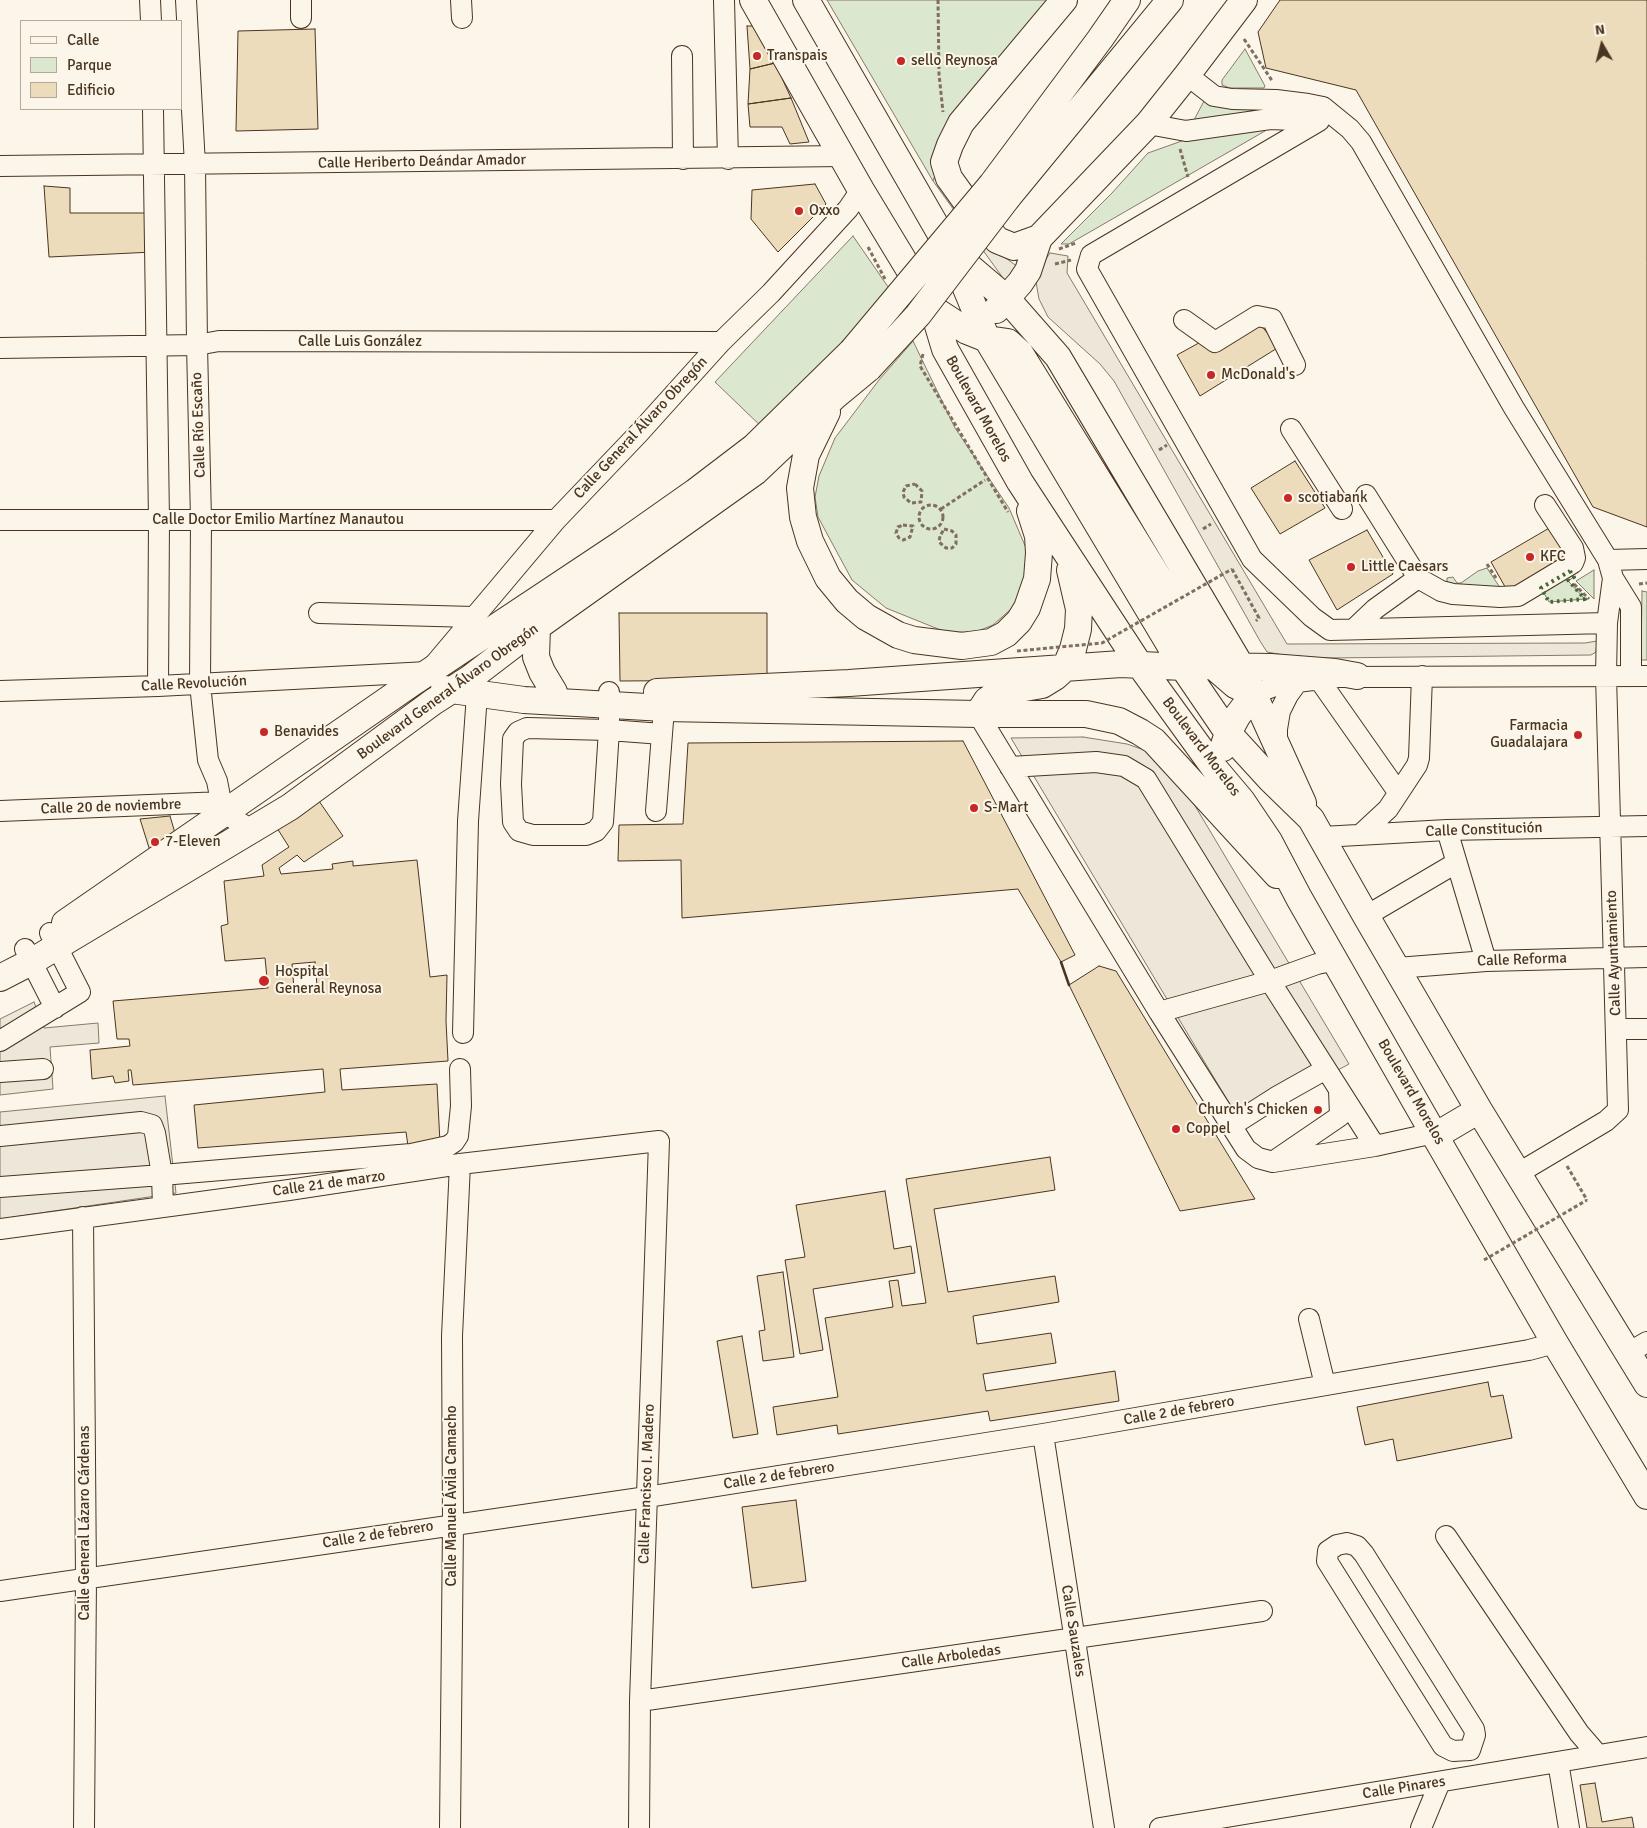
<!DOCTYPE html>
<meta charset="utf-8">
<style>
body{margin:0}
#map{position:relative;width:1647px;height:1828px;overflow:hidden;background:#fbf6e9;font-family:Signika,sans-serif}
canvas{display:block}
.legend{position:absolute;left:20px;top:20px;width:162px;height:90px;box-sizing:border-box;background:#fbf6e9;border:1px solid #b4a999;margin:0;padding:6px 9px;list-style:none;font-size:15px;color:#4a3520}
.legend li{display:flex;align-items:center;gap:10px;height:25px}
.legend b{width:25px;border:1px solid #b4a999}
.north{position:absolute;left:1577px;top:20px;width:50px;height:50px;-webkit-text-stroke:4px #fbf6e9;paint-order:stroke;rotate:352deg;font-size:14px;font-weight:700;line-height:20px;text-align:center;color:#4a3520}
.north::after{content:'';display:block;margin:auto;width:18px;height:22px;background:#4a3520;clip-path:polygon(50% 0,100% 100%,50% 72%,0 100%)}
</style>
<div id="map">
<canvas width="1647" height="1828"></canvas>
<ul class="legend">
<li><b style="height:6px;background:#fbf6e9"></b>Calle</li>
<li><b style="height:14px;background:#dce7d0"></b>Parque</li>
<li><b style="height:14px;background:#ecdcbc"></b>Edificio</li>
</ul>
<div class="north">N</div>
</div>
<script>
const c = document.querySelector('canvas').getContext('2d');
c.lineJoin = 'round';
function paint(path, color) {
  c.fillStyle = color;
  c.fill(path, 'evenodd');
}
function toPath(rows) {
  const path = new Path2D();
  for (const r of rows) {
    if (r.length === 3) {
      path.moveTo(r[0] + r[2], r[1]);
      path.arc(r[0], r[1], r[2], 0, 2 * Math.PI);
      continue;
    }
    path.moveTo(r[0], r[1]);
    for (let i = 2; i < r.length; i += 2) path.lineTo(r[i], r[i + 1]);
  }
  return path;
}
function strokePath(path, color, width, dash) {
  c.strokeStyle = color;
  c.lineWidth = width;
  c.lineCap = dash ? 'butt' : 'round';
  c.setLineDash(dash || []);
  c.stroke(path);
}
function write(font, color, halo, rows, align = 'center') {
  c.font = font + ' Signika,sans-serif';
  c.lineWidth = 4;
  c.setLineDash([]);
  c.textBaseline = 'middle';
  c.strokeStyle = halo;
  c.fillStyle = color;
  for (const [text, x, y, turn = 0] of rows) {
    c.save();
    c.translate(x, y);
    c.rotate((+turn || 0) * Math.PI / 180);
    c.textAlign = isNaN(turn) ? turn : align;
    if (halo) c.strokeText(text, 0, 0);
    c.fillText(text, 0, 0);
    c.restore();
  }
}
const green = toPath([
 [827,0,1059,0,941,160,933,181,827,0],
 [1245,49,1265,86,1264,88,1230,88,1222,85,1222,80,1245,49],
 [1204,101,1221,105,1265,108,1260,111,1194,120,1204,101],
 [1262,127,1265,131,1069,244,1061,244,1112,193,1148,153,1193,137,1262,127],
 [853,236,893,294,766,431,715,382,853,236],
 [913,341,955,428,1009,508,1032,562,1025,585,1011,609,993,625,978,631,948,633,886,608,852,580,818,517,815,497,819,476,835,438,879,380,913,341],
 [1487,568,1501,589,1481,591,1447,582,1447,578,1453,577,1457,583,1461,583,1478,571,1487,568],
 [1594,570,1594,599,1576,581,1594,570],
 [1570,571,1574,577,1568,581,1585,599,1549,602,1541,588,1570,571],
 [1642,591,1647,592,1647,660,1641,660,1642,591]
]);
paint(green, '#dce7d0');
strokePath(green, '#887966', 1);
const parking = toPath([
 [941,163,989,246,1018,267,1008,285,933,181,941,163],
 [1050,253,1068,256,1067,273,1287,644,1585,643,1597,641,1596,652,1591,655,1328,658,1294,657,1267,652,1260,641,1114,381,1100,364,1048,317,1039,299,1036,282,1040,268,1050,253],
 [1083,737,1127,744,1147,751,1185,789,1349,1064,1241,1123,1011,738,1083,737],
 [34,1002,44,1028,98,1023,99,1043,50,1047,53,1089,0,1095,0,1019,34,1002],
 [165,1096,176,1193,0,1219,0,1112,165,1096]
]);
paint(parking, '#ede7d9');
strokePath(parking, '#887966', 1);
const building = toPath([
 [1280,0,1647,0,1647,527,1593,507,1356,90,1266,68,1258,32,1280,0],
 [747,26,757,26,775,63,750,69,747,26],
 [315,29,318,129,236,131,238,31,315,29],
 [775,63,791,98,748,104,750,69,775,63],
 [791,98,809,142,790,144,782,127,750,127,748,104,791,98],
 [815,184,826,204,778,252,751,219,752,190,815,184],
 [44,186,70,188,70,213,151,213,153,252,49,257,44,186],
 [1259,323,1279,347,1200,396,1177,355,1206,339,1259,323],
 [1295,461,1325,508,1280,534,1251,488,1295,461],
 [1551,527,1568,553,1508,592,1491,562,1551,527],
 [1367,530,1393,574,1337,610,1309,560,1367,530],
 [619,613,767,613,767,680,620,681,619,613],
 [963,741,1075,955,1061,962,1018,889,682,918,681,860,618,861,619,825,683,824,688,743,963,741],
 [319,801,343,836,304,862,297,855,279,868,281,874,333,869,332,864,353,861,353,866,417,860,430,977,447,975,446,1021,448,1061,340,1069,342,1090,437,1084,440,1143,408,1146,406,1132,198,1148,194,1105,325,1092,323,1069,133,1085,131,1070,128,1070,129,1081,115,1083,113,1076,92,1079,90,1050,130,1046,129,1039,117,1039,113,1001,268,988,265,958,225,961,221,926,228,924,224,881,264,876,262,865,289,847,277,828,319,801],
 [315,962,317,986,294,989,292,964,315,962],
 [170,816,175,833,150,851,140,819,170,816],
 [1099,966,1116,971,1255,1199,1180,1211,1069,985,1099,966],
 [1050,1157,1055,1190,934,1209,948,1292,1055,1276,1059,1302,973,1316,977,1344,1051,1333,1056,1363,983,1374,986,1391,1115,1371,1119,1401,990,1421,988,1411,838,1434,837,1425,777,1435,773,1407,838,1397,825,1318,893,1307,889,1281,898,1280,902,1306,926,1303,906,1179,1050,1157],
 [885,1191,894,1249,911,1246,915,1273,813,1289,823,1350,800,1354,785,1260,805,1257,796,1205,885,1191],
 [783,1272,794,1357,763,1361,759,1331,765,1330,757,1276,783,1272],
 [742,1336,758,1434,733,1438,717,1341,742,1336],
 [1488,1382,1491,1397,1503,1395,1512,1438,1397,1461,1393,1439,1365,1445,1357,1407,1488,1382],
 [796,1500,806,1581,752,1588,742,1507,796,1500],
 [1595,1783,1602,1822,1632,1817,1634,1828,1587,1828,1580,1785,1595,1783]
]);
paint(building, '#ecdcbc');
strokePath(building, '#4a3520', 1);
const minor = toPath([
 [150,0,151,21],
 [186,0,195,165,197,345,201,520,200,684,208,760,217,781,223,812,253,831],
 [301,0,301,18],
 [461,0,462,18],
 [724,0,728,159],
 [682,56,683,159],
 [1187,75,1214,96,1232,99,1276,100,1308,104,1323,107,1350,129,1361,142,1514,408,1608,560,1613,578,1631,607,1631,676],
 [1323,107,1319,121,1091,255,1087,269,1252,559,1312,617,1330,630,1607,623],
 [153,109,159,520,158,686],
 [1148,124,1186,131,1270,119,1319,121],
 [0,166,843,156],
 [1184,320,1215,342,1257,316,1272,319,1295,365],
 [0,348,197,345,219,341,721,342],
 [1291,429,1342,509],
 [1366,495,1418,578,1441,591,1453,594,1500,597,1518,596,1573,563,1575,558,1573,548,1545,505],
 [0,520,556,520],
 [1608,560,1647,559],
 [319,613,474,617],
 [1355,628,1375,609,1418,578],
 [1318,678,1398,792],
 [0,691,158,686,428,672,556,520,639,433,721,342,771,293,848,209,861,190],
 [609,692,609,730,603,822,596,831,586,835,533,835,519,831,513,822,511,784,513,739,518,732,527,728,609,730,662,734],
 [1254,694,1280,684,1338,677,1647,676],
 [978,714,1159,1012,1270,981,1317,964,1336,960],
 [1277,745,1277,729,1280,711,1288,695,1299,680],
 [1010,767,1096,762,1124,766,1146,779,1270,981,1375,1146],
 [0,811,223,802],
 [656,811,663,721],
 [1447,830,1486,961],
 [1360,835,1388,809,1417,765,1419,758,1422,676],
 [1322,837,1447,830,1647,826],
 [1366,916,1456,863],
 [25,949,55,1008],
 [1397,968,1486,961,1647,957],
 [1159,1012,1246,1149,1258,1158,1273,1162,1375,1146,1425,1135,1435,1136],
 [1616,1029,1647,1029],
 [463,1033,468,821,477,694],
 [0,1041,80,992,50,933],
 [0,1072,43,1069],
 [1231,1126,1278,1096,1326,1069],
 [0,1136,141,1122,152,1125,155,1133,162,1175,0,1187],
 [1277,1159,1340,1116,1339,1090],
 [1517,1174,1606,1121,1618,1110,1606,676,1607,623,1613,578],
 [163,1207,162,1175,411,1154,448,1146,454,1142,458,1136,461,1106,460,1069],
 [83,1217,86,1579,84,1828],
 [0,1229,289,1190,460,1164,659,1141,640,1701,639,1828],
 [1309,1319,1325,1385],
 [1628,1353,1647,1342],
 [1043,1434,1104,1828],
 [1446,1536,1579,1733,1598,1755],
 [1347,1543,1357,1546,1364,1554,1474,1729,1475,1735,1470,1750,1453,1751,1443,1746,1327,1561,1328,1551,1337,1545,1347,1543],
 [0,1591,647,1497,1043,1434,1529,1350,1555,1343],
 [640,1701,1262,1611],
 [1558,1762,1569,1828],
 [450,1828,453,1524,452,1336,460,1164],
 [1160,1828,1647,1747],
 [1421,1828,1440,1782]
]);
const major = toPath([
 [753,0,861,190,933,309,945,349,1020,482,1139,664,1215,769,1242,801,1269,841,1299,898,1435,1136,1555,1343,1647,1496],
 [806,0,951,252,987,339,1183,667,1228,733,1271,780,1311,819,1366,916,1479,1110,1647,1384],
 [1064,0,961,123,950,145,944,162,949,178,967,203,997,240,1014,247,1039,238,1148,124,1187,75,1244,0],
 [992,184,1100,39,1127,0],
 [1008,197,1170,0],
 [954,254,1007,299,1058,357,1241,666,1303,803],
 [933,309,967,331,987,339,1008,342,1020,353,1213,666,1235,685,1254,694,1238,715,1228,733,1223,748],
 [996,310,1020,283,1028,271,1039,238],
 [827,412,806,455,800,488,803,517,810,541,828,578,847,601,866,617,898,635,914,640,962,646,991,642,1006,634,1019,621,1027,608,1037,579,1039,553,1038,536,1030,511],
 [537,627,536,657,542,672,554,692],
 [444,689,524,700,664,708,978,714,1086,714,1119,721,1140,732,1154,741,1277,875],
 [657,692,849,683,1121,664,1183,667,1213,666,1271,667,1335,672,1357,676],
 [978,714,987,700,995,695,1002,692,1042,685,1055,677,1065,668,1073,649,1078,629,1079,609,1070,570],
 [65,923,412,683,624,542,695,492,754,447,852,351],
 [0,978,31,962,290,807,433,702,469,679,537,627,755,472,834,397,869,368],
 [1435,1136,1479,1110]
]);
strokePath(minor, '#4a3520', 22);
strokePath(major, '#4a3520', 28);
strokePath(toPath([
 [938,0,939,74,943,112],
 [1244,39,1273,82],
 [1180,149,1188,177],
 [868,247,885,279],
 [1059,249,1076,243],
 [1055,264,1071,260],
 [923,354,920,366,1008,512],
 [1159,450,1167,445],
 [915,484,922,491,921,502,911,503,904,497,903,492,906,486,915,484],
 [931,517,12],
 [941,509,985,480],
 [903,525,913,526,910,537,903,540,899,538,896,533,898,527,903,525],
 [944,529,952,531,956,535,956,544,952,548,946,548,939,542,940,536,944,529],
 [1203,529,1211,524],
 [1487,564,1496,578],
 [1232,569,1259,618,1256,621],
 [1574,584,1589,599],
 [1639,584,1647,583,1647,584],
 [1567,1166,1587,1200]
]), '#7f6f5c', 3, [4, 2.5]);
strokePath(minor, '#fbf6e9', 20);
strokePath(major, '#fbf6e9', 26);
const majorBridge = toPath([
 [852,351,992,184],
 [869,368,918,315,1008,197]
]);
strokePath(majorBridge, '#4a3520', 28, []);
strokePath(toPath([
 [1017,651,1102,643,1232,569],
 [1484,1260,1587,1200]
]), '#7f6f5c', 3, [4, 2.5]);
strokePath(majorBridge, '#fbf6e9', 26);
strokePath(toPath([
 [1570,571,1574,577,1568,580,1585,599,1549,602,1541,588,1570,571]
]), '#436837', 4, [2.5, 4]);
strokePath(toPath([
 [1061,962,1069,985]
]), '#4a3520', 2.5);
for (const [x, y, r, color] of [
 [757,56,5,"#c62828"],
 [901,61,5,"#c62828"],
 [799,211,5,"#c62828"],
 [1211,375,5,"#c62828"],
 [1288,498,5,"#c62828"],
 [1530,557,5,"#c62828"],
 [1351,567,5,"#c62828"],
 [264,732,5,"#c62828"],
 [1578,735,5,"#c62828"],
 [974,808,5,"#c62828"],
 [155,842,5,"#c62828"],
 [264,981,6,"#c62828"],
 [1318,1110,5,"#c62828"],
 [1176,1129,5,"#c62828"]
]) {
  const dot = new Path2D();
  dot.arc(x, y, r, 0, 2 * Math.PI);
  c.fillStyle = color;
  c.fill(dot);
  strokePath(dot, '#fbf6e9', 2);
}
write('15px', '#4a3520', '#fbf6e9', [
 ["Transpais",767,56],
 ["sello Reynosa",911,61],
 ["Oxxo",809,211],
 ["McDonald's",1221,375],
 ["scotiabank",1298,498],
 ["KFC",1540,557],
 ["Little Caesars",1361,567],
 ["Farmacia",1568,726,"right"],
 ["Guadalajara",1568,743,"right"],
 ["Benavides",274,732],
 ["S-Mart",984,808],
 ["7-Eleven",165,842],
 ["Hospital",275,972],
 ["General Reynosa",275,989],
 ["Church's Chicken",1308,1110,"right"],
 ["Coppel",1186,1129]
], 'left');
write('15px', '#4a3520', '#fbf6e9', [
 ["Calle Heriberto Deándar Amador",422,162,-1],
 ["Calle Luis González",360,342],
 ["Boulevard Morelos",978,409,61],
 ["Calle Río Escaño",199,425,-92],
 ["Calle General Álvaro Obregón",641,428,-47],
 ["Calle Doctor Emilio Martínez Manautou",278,520],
 ["Calle Revolución",194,684,-3],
 ["Boulevard General Álvaro Obregón",448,692,-36],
 ["Boulevard Morelos",1201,747,53],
 ["Calle 20 de noviembre",111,807,-2],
 ["Calle Constitución",1484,830,-2],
 ["Calle Ayuntamiento",1614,953,-92],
 ["Calle Reforma",1522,960,-2],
 ["Boulevard Morelos",1411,1092,60],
 ["Calle 21 de marzo",329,1184,-8],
 ["Calle 2 de febrero",1179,1411,-10],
 ["Calle 2 de febrero",779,1476,-9],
 ["Calle Francisco I. Madero",647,1484,-88],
 ["Calle Manuel Ávila Camacho",452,1496,-90],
 ["Calle General Lázaro Cárdenas",85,1523,-90],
 ["Calle 2 de febrero",378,1535,-9],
 ["Calle Sauzales",1073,1631,81],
 ["Calle Arboledas",951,1657,-8],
 ["Calle Pinares",1404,1788,-9]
]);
</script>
